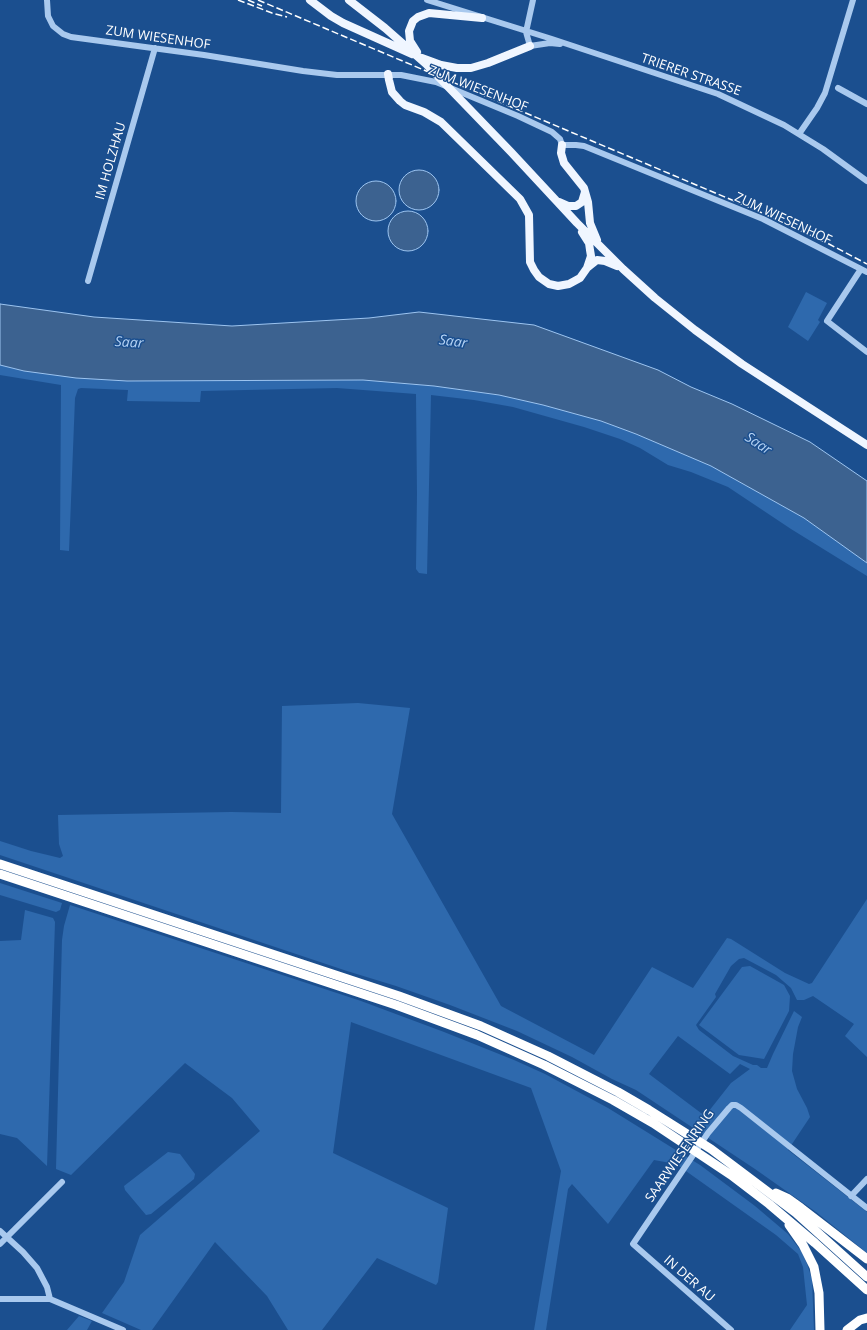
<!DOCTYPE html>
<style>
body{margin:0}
canvas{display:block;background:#1b4f8f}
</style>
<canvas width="867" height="1330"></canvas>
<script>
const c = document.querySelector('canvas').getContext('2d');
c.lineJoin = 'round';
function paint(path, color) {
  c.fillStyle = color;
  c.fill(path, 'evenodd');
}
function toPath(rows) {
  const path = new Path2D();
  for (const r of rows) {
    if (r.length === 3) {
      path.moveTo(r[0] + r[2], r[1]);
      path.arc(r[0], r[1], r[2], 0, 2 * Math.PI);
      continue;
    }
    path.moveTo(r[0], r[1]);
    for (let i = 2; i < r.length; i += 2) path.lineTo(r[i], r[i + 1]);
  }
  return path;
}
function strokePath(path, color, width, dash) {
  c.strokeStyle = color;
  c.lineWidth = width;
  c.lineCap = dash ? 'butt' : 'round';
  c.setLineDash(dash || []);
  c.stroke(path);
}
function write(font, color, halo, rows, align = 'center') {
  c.font = font + ' "Open Sans",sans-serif';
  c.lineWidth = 3;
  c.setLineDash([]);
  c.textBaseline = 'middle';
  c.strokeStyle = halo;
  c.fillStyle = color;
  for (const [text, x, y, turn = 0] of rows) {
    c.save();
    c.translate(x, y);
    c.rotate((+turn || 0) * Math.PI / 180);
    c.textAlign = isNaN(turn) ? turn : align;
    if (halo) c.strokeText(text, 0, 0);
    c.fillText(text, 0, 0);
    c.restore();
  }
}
paint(toPath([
 [806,292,827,303,818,320,820,322,808,341,788,327],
 [0,365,24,371,206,381,363,380,434,386,499,395,543,405,601,421,636,434,711,466,804,518,851,550,867,563,867,576,791,529,728,487,691,472,668,465,640,448,620,439,584,427,513,407,474,400,431,395,427,574,419,573,416,569,417,494,416,394,337,388,201,391,200,402,127,401,128,390,81,388,78,389,75,398,69,551,60,550,61,385,0,375],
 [358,703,410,708,392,814,501,1006,594,1055,652,967,693,988,727,938,731,939,785,973,809,984,812,983,867,899,867,1057,845,1036,854,1024,813,996,804,1000,797,1000,791,988,776,975,744,958,739,959,731,966,715,994,716,997,696,1025,699,1030,733,1056,753,1065,757,1065,761,1068,767,1068,773,1054,794,1011,802,1017,798,1027,793,1054,792,1071,797,1089,807,1108,810,1117,788,1150,867,1212,867,1253,816,1212,755,1169,636,1090,612,1079,572,1057,517,1031,450,1005,396,986,347,971,0,855,0,841,31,851,60,858,63,856,59,844,58,815,231,812,281,813,282,706],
 [678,1036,730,1074,740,1064,750,1069,731,1083,705,1116,649,1074],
 [0,883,62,903,60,910,56,912,0,895],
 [70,905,361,1001,444,1032,514,1060,545,1074,608,1108,700,1165,755,1206,788,1234,801,1251,807,1264,812,1279,814,1330,790,1330,807,1305,803,1267,798,1254,776,1235,676,1164,654,1160,608,1224,572,1184,568,1189,546,1330,534,1330,561,1171,531,1088,351,1022,333,1153,448,1208,438,1282,436,1285,377,1258,322,1330,288,1330,267,1296,215,1242,152,1330,141,1330,102,1313,124,1282,140,1235,260,1131,232,1098,185,1063,71,1175,56,1169,62,940,64,926],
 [25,910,53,918,55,922,47,1166,17,1138,0,1134,0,941,21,940],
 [750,966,784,985,790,996,789,1011,764,1059,739,1055,699,1025,742,967],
 [168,1152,180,1154,195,1174,194,1179,151,1214,146,1215,125,1190,124,1186],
 [79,1316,92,1321,87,1330,67,1330]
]), '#2e69ad');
const water = toPath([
 [419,190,20],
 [376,201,20],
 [408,231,20],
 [0,304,94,317,232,326,369,318,419,312,534,325,658,370,691,387,732,404,810,442,867,481,867,563,804,518,711,466,636,434,601,421,543,405,499,395,434,386,363,380,127,381,76,378,24,371,0,365,0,304]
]);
paint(water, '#3c6290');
strokePath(water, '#9cc4f0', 1);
strokePath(toPath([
 [47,0,48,16,53,26,63,34,71,37,204,55,303,71,337,75,401,75,436,82,518,116,552,132,560,139,562,145,576,145,584,146,763,219,867,272],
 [427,0,552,39,718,94,784,125,823,149,867,181],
 [533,0,526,32,530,46,550,43,560,44],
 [838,88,867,104],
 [799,134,817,108,825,93,853,0],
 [861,269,827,321,867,352],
 [88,281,155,48],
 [851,1196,867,1179],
 [0,1231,23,1252,37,1268,47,1287,50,1299],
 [0,1244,62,1182],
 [0,1299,50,1299,123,1330],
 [731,1330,633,1244,708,1133,729,1108,732,1105,736,1105,741,1108,867,1208]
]), '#a9c9ee', 6);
strokePath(toPath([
 [310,0,331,16,343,23,412,54],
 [349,0,385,28,426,64,511,152,577,223,623,269,655,298,695,330,742,364,867,445],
 [417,52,410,41,409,31,413,21,418,17,429,13,482,18],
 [422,58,441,65,457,68,471,68,488,63,530,46],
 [388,74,389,80,392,92,400,101,405,105,424,112,441,122,520,199,529,215,530,262,534,270,539,277,549,284,558,286,569,284,580,278,587,268,597,260,605,261,617,266],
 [562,145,561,153,564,163,584,188,588,202,590,223,597,240],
 [559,202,568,206,576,206,582,202,585,192],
 [582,232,589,243,590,250,591,256,587,268]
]), '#f0f6ff', 8);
strokePath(toPath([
 [0,864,399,996,481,1026,548,1056,618,1092,649,1110,711,1149,796,1213,867,1277],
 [0,874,396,1005,477,1035,544,1065,613,1100,653,1123,731,1175,769,1204,815,1243,867,1290],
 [776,1193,787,1198,801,1208,867,1259],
 [789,1225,803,1245,814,1267,819,1293,820,1330],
 [847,1330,860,1320,867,1318]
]), '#fff', 9);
strokePath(toPath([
 [238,0,272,13,287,17],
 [248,0,262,6],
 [258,0,758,211,829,244,867,264]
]), '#fff', 1.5, [7, 3]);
write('13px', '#fff', '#1b4f8f', [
 ["ZUM WIESENHOF",158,38,8],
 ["TRIERER STRASSE",691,75,19],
 ["ZUM WIESENHOF",478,89,21],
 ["IM HOLZHAU",111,161,-74],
 ["ZUM WIESENHOF",783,219,25],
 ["SAARWIESENRING",680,1156,-55],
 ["IN DER AU",689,1279,41]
]);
write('italic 14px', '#b5d3f5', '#1b4f8f', [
 ["Saar",453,342,8],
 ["Saar",129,343,4],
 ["Saar",758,444,33]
]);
</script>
